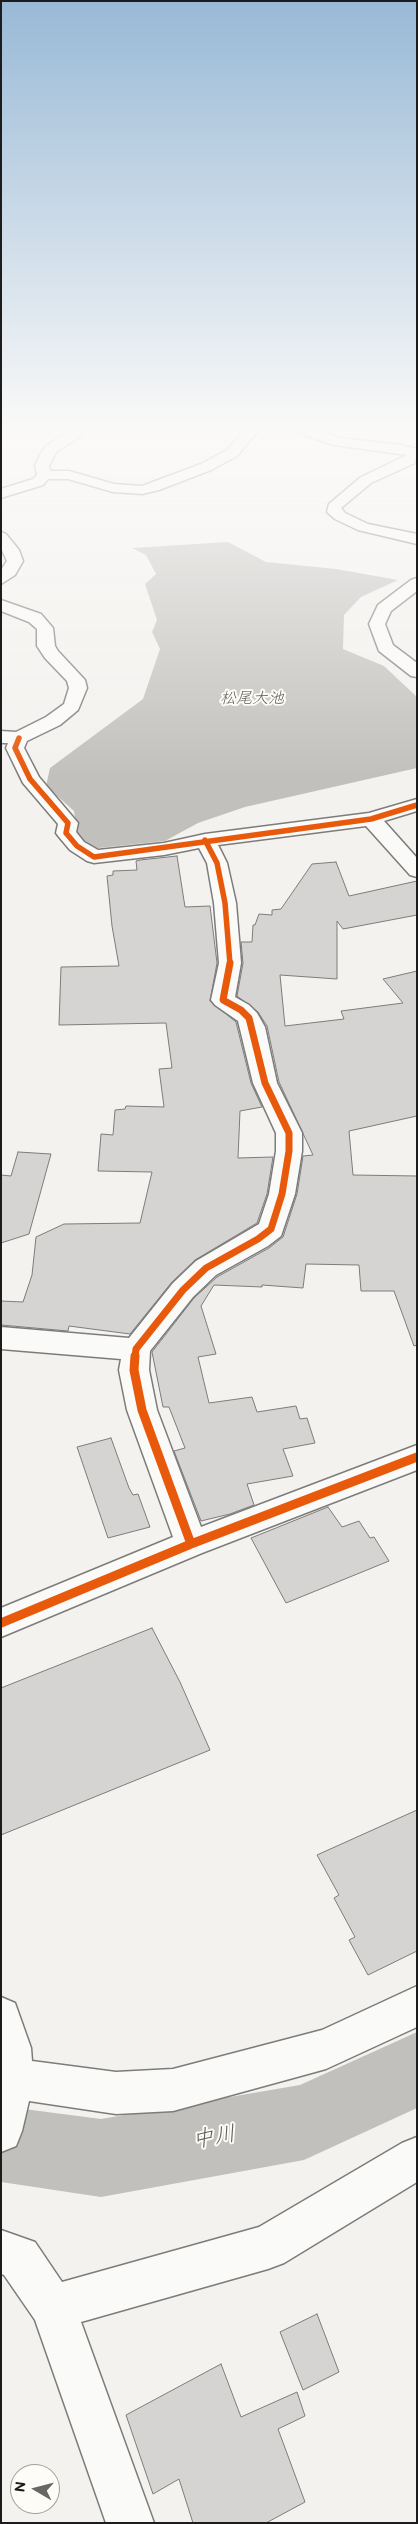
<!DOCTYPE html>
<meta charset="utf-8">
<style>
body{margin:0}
#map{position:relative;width:418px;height:2524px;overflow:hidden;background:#f3f2ef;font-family:"Balsamiq Sans",sans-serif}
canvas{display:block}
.frame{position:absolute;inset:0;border:2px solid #1c1c1c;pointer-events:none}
.north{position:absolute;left:10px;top:2464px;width:50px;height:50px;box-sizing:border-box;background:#fdfcf7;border:1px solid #a3a29f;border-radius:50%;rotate:278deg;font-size:14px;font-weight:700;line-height:20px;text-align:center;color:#1c1c1c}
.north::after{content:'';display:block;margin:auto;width:18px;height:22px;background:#676766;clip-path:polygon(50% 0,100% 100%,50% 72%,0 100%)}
</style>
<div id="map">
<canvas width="418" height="2524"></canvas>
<div class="frame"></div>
<div class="north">N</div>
</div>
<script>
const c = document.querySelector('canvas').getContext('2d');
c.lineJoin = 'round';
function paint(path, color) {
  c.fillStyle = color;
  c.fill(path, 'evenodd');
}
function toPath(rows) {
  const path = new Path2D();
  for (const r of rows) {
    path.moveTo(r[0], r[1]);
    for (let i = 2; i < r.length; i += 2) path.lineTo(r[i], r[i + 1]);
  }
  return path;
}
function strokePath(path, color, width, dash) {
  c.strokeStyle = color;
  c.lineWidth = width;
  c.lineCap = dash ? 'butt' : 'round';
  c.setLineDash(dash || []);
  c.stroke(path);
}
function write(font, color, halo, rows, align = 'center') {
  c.font = font + ' "Balsamiq Sans","Klee One",sans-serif';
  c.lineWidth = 4;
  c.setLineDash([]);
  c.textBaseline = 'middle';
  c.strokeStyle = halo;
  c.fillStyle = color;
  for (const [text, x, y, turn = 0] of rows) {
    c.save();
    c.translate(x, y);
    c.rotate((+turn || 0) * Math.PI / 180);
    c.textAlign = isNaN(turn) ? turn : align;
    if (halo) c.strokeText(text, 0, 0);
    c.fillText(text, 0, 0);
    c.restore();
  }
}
paint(toPath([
 [228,542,266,562,336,569,398,580,361,597,344,615,343,649,384,666,417,697,417,768,245,807,198,823,165,841,89,849,78,839,74,811,46,786,50,768,143,699,160,649,152,632,157,620,145,584,156,574,146,555,132,548]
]), '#c1c0bc');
paint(toPath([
 [417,2032,417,2108,304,2160,101,2197,1,2182,1,2106,101,2119,300,2085,417,2032]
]), '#c1c0bc');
const building = toPath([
 [177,856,185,907,210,906,217,963,210,1001,236,1022,251,1083,262,1107,240,1111,238,1158,273,1157,267,1194,257,1223,195,1260,172,1282,130,1334,69,1326,68,1331,1,1325,1,1301,23,1302,32,1275,36,1237,64,1224,140,1223,152,1172,98,1171,101,1134,113,1135,115,1110,125,1109,126,1106,164,1107,159,1069,172,1068,166,1023,59,1025,61,967,119,966,112,926,107,876,113,875,113,871,137,870,136,861,140,860,177,856],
 [336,862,349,896,417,881,417,915,343,929,337,921,337,979,280,975,285,1026,344,1019,341,1011,403,1003,383,979,417,971,417,1116,349,1131,353,1175,417,1176,417,1345,414,1346,394,1291,361,1291,359,1265,306,1264,303,1288,262,1285,262,1287,214,1285,201,1306,216,1354,198,1357,209,1403,252,1397,257,1412,296,1406,300,1419,307,1418,315,1443,283,1449,293,1476,247,1484,254,1505,230,1514,201,1521,174,1451,185,1448,169,1407,163,1407,152,1352,194,1298,217,1277,269,1248,283,1237,297,1194,303,1156,313,1155,279,1082,267,1026,258,1012,237,996,243,963,241,942,252,942,253,925,255,925,259,914,272,915,272,910,281,909,312,864,336,862],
 [18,1152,51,1154,29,1234,1,1243,1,1175,11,1176,18,1152],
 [111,1438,129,1488,133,1495,138,1494,150,1527,108,1538,77,1447,111,1438],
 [328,1507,342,1527,359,1521,370,1538,374,1537,389,1561,286,1603,251,1538,328,1507],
 [152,1628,180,1682,210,1750,1,1835,1,1688,152,1628],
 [417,1810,417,1951,368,1975,349,1940,355,1937,334,1898,339,1895,317,1855,417,1810],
 [317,2314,339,2372,303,2390,280,2332,317,2314],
 [221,2364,241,2417,297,2392,305,2416,278,2429,305,2502,266,2523,193,2523,179,2479,153,2494,126,2415,221,2364]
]);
paint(building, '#d5d4d2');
strokePath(building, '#7d7c7b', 1);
const minor = toPath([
 [72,424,86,424,81,436,56,452,49,466,50,471,69,471,114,484,142,486,201,464,227,450,250,424,264,424,237,456,211,470,159,490,142,494,113,492,68,479,48,479,43,485,1,498,1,489,33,479,37,475,35,466,41,453,46,446,70,431,72,424],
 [281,424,301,424,340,438,401,445,417,449,415,463,371,483,341,508,345,513,368,524,417,534,417,544,358,530,335,519,327,512,329,504,361,477,407,455,333,445,283,427,281,424],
 [1,532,6,534,19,550,23,561,15,575,1,584,1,570,7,561,1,548,1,532],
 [417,578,417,591,391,611,385,624,393,645,417,663,417,677,411,676,379,651,369,624,378,605,411,580,417,578],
 [1,600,41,614,53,628,55,646,58,651,85,680,87,688,78,710,60,725,27,741,24,748,39,777,78,823,76,832,84,842,98,850,164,843,205,834,369,813,417,799,417,811,384,821,417,858,417,877,410,875,366,826,218,845,227,863,236,903,241,963,235,997,249,1005,257,1013,265,1027,277,1083,302,1133,302,1151,295,1194,281,1236,268,1246,216,1275,193,1297,150,1351,149,1370,157,1410,201,1527,417,1445,417,1470,202,1553,1,1637,1,1608,173,1537,127,1410,119,1370,121,1359,1,1349,1,1327,129,1338,173,1283,196,1261,259,1224,269,1194,276,1151,276,1133,253,1083,238,1021,215,1005,211,1000,219,963,214,903,207,863,199,848,164,855,94,863,87,861,70,850,59,837,56,833,58,824,23,783,6,748,8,743,1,743,1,731,16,732,46,717,64,704,69,688,67,681,45,658,37,646,37,629,29,622,1,611,1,600],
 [417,1986,417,2027,326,2069,173,2111,116,2114,29,2101,22,2131,16,2146,1,2152,1,1997,15,2003,31,2048,32,2061,116,2072,173,2069,322,2030,417,1986],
 [417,2137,417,2182,284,2263,268,2269,81,2322,154,2523,106,2523,35,2320,4,2275,1,2274,1,2230,35,2242,62,2282,259,2227,402,2143,417,2137]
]);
strokePath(minor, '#7d7c7b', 3);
paint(minor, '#fafaf8');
strokePath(toPath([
 [19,738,15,748,30,779,68,823,66,833,77,846,94,857,371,819,417,805],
 [205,840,217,863,225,903,230,964]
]), '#e8590c', 5.5);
strokePath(toPath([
 [135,1357,136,1349,183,1290,206,1268,258,1239,271,1229,282,1194,289,1151,289,1133,265,1083,249,1018,241,1010,223,1000,230,963]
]), '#e8590c', 7);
strokePath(toPath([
 [135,1356,134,1370,142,1410,191,1544],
 [1,1623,191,1544,417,1457]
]), '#e8590c', 9);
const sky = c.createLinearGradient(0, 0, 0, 777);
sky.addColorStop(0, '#98b9d6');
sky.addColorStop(0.55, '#faf9f8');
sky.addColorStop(1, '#faf9f800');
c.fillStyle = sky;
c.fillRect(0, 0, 418, 777);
write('italic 16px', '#5c5c5a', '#fdfcf7', [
 ["松尾大池",252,699]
]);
write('italic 22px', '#5c5c5a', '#fdfcf7', [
 ["中川",214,2138,-10]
]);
</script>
